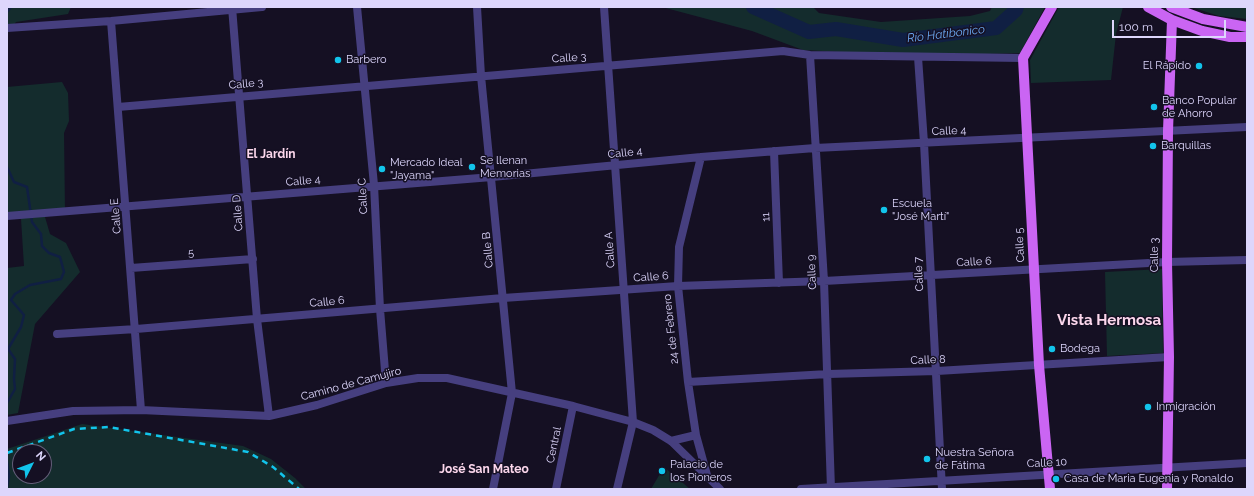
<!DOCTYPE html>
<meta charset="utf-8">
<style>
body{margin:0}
#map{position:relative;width:1254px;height:496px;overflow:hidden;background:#151023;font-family:Raleway,sans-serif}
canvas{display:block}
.frame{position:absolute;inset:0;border:8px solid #ddd6fc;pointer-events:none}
.north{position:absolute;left:12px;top:444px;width:40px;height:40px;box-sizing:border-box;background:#151023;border:1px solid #655f7a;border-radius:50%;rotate:48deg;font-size:11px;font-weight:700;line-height:16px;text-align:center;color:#ddd6fc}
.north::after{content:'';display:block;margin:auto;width:14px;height:18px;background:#12c4eb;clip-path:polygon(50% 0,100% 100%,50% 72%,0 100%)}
.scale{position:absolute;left:1112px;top:20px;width:114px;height:18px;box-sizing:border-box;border:2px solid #ddd6fc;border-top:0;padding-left:5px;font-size:12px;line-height:14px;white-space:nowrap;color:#ddd6fc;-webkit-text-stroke:3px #151023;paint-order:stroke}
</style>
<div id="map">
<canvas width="1254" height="496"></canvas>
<div class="frame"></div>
<div class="north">N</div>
<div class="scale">100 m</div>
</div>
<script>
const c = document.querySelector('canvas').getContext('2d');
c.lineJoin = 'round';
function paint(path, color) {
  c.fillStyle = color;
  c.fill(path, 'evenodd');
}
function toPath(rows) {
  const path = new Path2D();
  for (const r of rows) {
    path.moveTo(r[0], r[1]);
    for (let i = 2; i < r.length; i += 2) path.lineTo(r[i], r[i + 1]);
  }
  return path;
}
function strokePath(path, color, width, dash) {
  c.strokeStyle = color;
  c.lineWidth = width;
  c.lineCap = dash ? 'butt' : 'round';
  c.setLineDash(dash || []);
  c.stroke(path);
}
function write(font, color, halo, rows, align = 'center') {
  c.font = font + ' Raleway,sans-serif';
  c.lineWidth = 3;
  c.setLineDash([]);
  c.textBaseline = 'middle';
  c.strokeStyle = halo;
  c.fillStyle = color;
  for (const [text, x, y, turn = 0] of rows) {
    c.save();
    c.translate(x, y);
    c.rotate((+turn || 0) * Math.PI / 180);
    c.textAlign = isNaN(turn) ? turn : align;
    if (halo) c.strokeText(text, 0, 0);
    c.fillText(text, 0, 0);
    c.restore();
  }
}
paint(toPath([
 [7,7,71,7,68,14,16,22,7,34],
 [662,7,813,7,819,13,881,22,970,16,990,11,992,7,1045,7,1020,53,918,56,803,50,752,31],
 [1059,7,1123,7,1116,34,1111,80,1031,83,1030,60],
 [1191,7,1247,7,1247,19,1219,16],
 [62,82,68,93,69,121,64,133,65,212,45,217,50,234,66,243,80,272,35,324,18,413,7,415,7,268,24,266,21,219,7,219,7,87],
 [1162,269,1163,353,1107,356,1105,272],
 [82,424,243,446,271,459,295,478,306,489,7,489,7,449],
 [20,452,44,452,44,476,20,476],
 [664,467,690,489,651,489]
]), '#142c2d');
strokePath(toPath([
 [7,12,11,7],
 [7,167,14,182,27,187,32,222,41,234,42,246,49,253,60,257,64,272,61,279,30,285,15,294,11,300,24,315,21,327,8,349,15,359,14,379,15,389,7,403],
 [7,461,9,476,7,487]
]), '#101f43', 2.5);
strokePath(toPath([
 [753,7,809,32,836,29,903,40,996,28,1016,10,1017,7]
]), '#101f43', 14);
strokePath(toPath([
 [232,7,257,319,269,416],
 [357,7,374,185,380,309,386,383],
 [477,7,481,76,512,393,493,489],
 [604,7,633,422,617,489],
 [111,21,141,410],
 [7,28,111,21,262,7],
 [810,55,824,281,831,489],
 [918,57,924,143,942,489],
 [118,107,783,51,810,55,1023,58],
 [774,151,779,283],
 [701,157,679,247,678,286,688,382,696,435,707,475],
 [7,216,492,177,701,157,815,148,1247,127],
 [131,268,253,259],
 [57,334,136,329,503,298,678,286,824,281,1167,262,1247,260],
 [688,382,828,374,937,371,1169,357],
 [7,421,73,411,141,410,269,416,317,405,386,383,418,378,447,378,573,406,633,422,653,430,671,441,720,489],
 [671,441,696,435],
 [556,489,573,406],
 [801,489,1247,463]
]), '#463f7f', 8);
strokePath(toPath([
 [1148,7,1172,20,1202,31,1230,37,1247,37],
 [1171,7,1203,19,1247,27],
 [1050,489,1039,365,1023,58,1052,7],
 [1167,489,1169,357,1167,262,1168,131,1172,20]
]), '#ca65f3', 10);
strokePath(toPath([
 [7,453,74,429,109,427,248,452,273,467,299,489]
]), '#12c4eb', 2.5, [6, 5]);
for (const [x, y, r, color] of [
 [338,60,4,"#12c4eb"],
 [1199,66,4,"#12c4eb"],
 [1154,107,4,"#12c4eb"],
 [1153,146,4,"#12c4eb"],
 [472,167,4,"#12c4eb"],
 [382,169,4,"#12c4eb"],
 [884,210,4,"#12c4eb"],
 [1052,349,4,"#12c4eb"],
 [1148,407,4,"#12c4eb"],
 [927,459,4,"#12c4eb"],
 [662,471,4,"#12c4eb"],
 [1056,479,4,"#12c4eb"]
]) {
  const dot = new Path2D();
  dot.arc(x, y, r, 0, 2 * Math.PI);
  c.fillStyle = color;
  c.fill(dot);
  strokePath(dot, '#151023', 1.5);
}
write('11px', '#ddd6fc', '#151023', [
 ["Calle 3",569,58,-4],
 ["Calle 3",246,84,-5],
 ["Calle 4",949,131,-2],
 ["Calle 4",625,153,-6],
 ["Calle 4",303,181,-5],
 ["Calle C",363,196,-93],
 ["Calle D",238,213,-94],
 ["Calle E",116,216,-95],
 ["11",766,217,-92],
 ["Calle 5",1020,245,-93],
 ["Calle B",488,250,-95],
 ["Calle A",610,250,-94],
 ["5",191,253,-4],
 ["Calle 3",1155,255,-90],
 ["Calle 6",974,262,-3],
 ["Calle 9",812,272,-93],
 ["Calle 7",919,274,-93],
 ["Calle 6",651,277,-4],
 ["Calle 6",327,302,-5],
 ["24 de Febrero",671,329,-96],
 ["Calle 8",928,360,-2],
 ["Camino de Camujiro",351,384,-15],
 ["Central",554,445,-78],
 ["Calle 10",1047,463,-3]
]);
write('11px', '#ddd6fc', '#151023', [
 ["Barbero",346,60],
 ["El Rápido",1191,66,"right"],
 ["Banco Popular",1162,101],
 ["de Ahorro",1162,114],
 ["Barquillas",1161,146],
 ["Se llenan",480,161],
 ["Memorias",480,174],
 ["Mercado Ideal",390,163],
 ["\"Jayama\"",390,176],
 ["Escuela",892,204],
 ["\"José Martí\"",892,217],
 ["Bodega",1060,349],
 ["Inmigración",1156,407],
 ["Nuestra Señora",935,453],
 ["de Fátima",935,466],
 ["Palacio de",670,465],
 ["los Pioneros",670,478],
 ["Casa de Maria Eugenia y Ronaldo",1064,479]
], 'left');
write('italic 12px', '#6caaf4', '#151023', [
 ["Río Hatibonico",946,34,-7]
]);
write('bold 12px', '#fcd7ec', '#151023', [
 ["El Jardín",271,154],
 ["José San Mateo",484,469]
]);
write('bold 15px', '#fcd7ec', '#151023', [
 ["Vista Hermosa",1109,320]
]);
</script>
